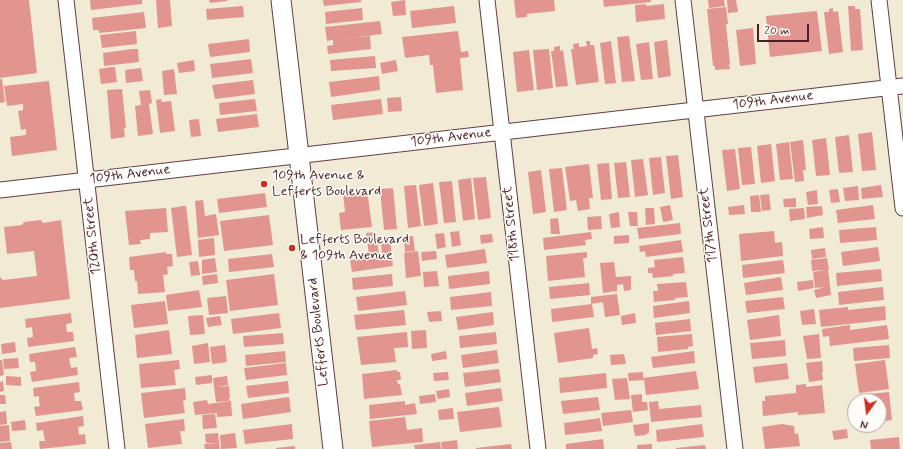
<!DOCTYPE html>
<style>
body{margin:0}
#map{position:relative;width:903px;height:449px;overflow:hidden;background:#f1ebd5;font-family:Mynerve,sans-serif}
canvas{display:block}
.north{position:absolute;left:847px;top:393px;width:40px;height:40px;box-sizing:border-box;background:#fdfcf7;border:1px solid #b5a4a5;border-radius:50%;rotate:194deg;font-size:11px;font-weight:700;line-height:16px;text-align:center;color:#4a1f2b}
.north::after{content:'';display:block;margin:auto;width:14px;height:18px;background:#c8321e;clip-path:polygon(50% 0,100% 100%,50% 72%,0 100%)}
.scale{position:absolute;left:757px;top:24px;width:52px;height:18px;box-sizing:border-box;border:2px solid #4a1f2b;border-top:0;padding-left:5px;font-size:12px;line-height:14px;white-space:nowrap;color:#4a1f2b;-webkit-text-stroke:3px #fdfcf7;paint-order:stroke}
</style>
<div id="map">
<canvas width="903" height="449"></canvas>
<div class="north">N</div>
<div class="scale">20 m</div>
</div>
<script>
const c = document.querySelector('canvas').getContext('2d');
c.lineJoin = 'round';
function paint(path, color) {
  c.fillStyle = color;
  c.fill(path, 'evenodd');
}
function toPath(rows) {
  const path = new Path2D();
  for (const r of rows) {
    path.moveTo(r[0], r[1]);
    for (let i = 2; i < r.length; i += 2) path.lineTo(r[i], r[i + 1]);
  }
  return path;
}
function strokePath(path, color, width, dash) {
  c.strokeStyle = color;
  c.lineWidth = width;
  c.lineCap = dash ? 'butt' : 'round';
  c.setLineDash(dash || []);
  c.stroke(path);
}
function write(font, color, halo, rows, align = 'center') {
  c.font = font + ' Mynerve,sans-serif';
  c.lineWidth = 3;
  c.setLineDash([]);
  c.textBaseline = 'middle';
  c.strokeStyle = halo;
  c.fillStyle = color;
  for (const [text, x, y, turn = 0] of rows) {
    c.save();
    c.translate(x, y);
    c.rotate((+turn || 0) * Math.PI / 180);
    c.textAlign = isNaN(turn) ? turn : align;
    if (halo) c.strokeText(text, 0, 0);
    c.fillText(text, 0, 0);
    c.restore();
  }
}
paint(toPath([
 [0,0,29,0,37,73,0,78],
 [90,0,142,0,142,4,91,10],
 [156,0,170,0,172,26,158,28],
 [209,0,227,0,227,1,210,3],
 [323,0,361,0,361,2,324,6],
 [405,0,406,15,393,16,391,2],
 [514,0,554,0,555,11,527,14,527,17,516,18],
 [603,0,651,0,651,2,604,7],
 [708,0,724,0,725,6,709,8],
 [727,0,736,0,738,12,728,13],
 [646,4,646,6,664,4,665,19,636,22,635,5],
 [243,6,244,17,207,20,206,9],
 [454,6,456,23,412,28,410,11],
 [848,6,855,6,855,9,860,9,863,50,851,51],
 [726,7,728,24,726,24,730,64,729,64,730,69,715,70,715,66,713,66,707,9],
 [362,8,363,20,326,24,325,12],
 [833,8,833,12,838,11,843,52,829,54,824,12,829,12,829,9],
 [817,11,822,51,770,57,766,16],
 [144,12,146,28,99,33,99,30,93,30,92,18],
 [380,21,382,34,345,39,370,36,371,49,328,54,327,46,333,45,333,40,327,41,325,27],
 [753,28,756,64,740,66,736,30],
 [136,31,137,44,102,48,100,35],
 [458,31,461,52,468,51,469,57,460,58,463,90,436,93,433,65,430,65,429,55,405,58,402,37],
 [629,36,635,81,622,82,617,37],
 [249,39,250,52,210,57,208,44],
 [667,40,671,76,658,78,654,42],
 [586,41,590,41,590,45,594,45,599,82,576,85,571,49,574,49,573,44,579,43,579,47,587,46],
 [611,41,616,83,605,84,600,43],
 [649,42,653,79,641,80,636,44],
 [560,46,560,51,563,50,568,86,556,87,551,51,554,51,554,47],
 [132,49,138,49,139,62,104,66,103,53],
 [549,49,553,88,537,90,533,50],
 [529,50,534,90,517,92,513,52],
 [375,56,376,68,331,71,330,60],
 [251,59,253,73,212,78,210,64],
 [194,60,195,71,179,73,177,63],
 [396,60,398,71,382,74,380,63],
 [112,67,115,67,117,82,101,84,99,69],
 [141,68,143,81,126,83,125,70],
 [174,69,177,94,164,95,162,71],
 [379,76,380,90,331,97,329,82],
 [0,79,2,79,5,102,0,103],
 [253,80,255,94,215,99,212,85],
 [49,81,57,150,12,156,10,137,26,135,26,129,21,130,18,111,23,110,23,104,7,106,4,86],
 [122,89,126,128,124,128,125,137,111,139,107,90],
 [150,90,152,103,149,104,153,134,138,136,135,106,141,105,139,91],
 [401,97,402,111,388,112,387,98],
 [161,99,162,102,171,101,175,131,160,133,156,100],
 [255,99,257,111,220,115,219,103],
 [381,99,383,114,333,120,331,105],
 [257,114,259,127,218,132,216,119],
 [199,119,201,136,191,137,189,120],
 [872,132,876,170,862,171,858,134],
 [849,135,853,172,839,173,835,137],
 [826,138,830,175,816,176,812,140],
 [803,140,806,170,803,170,804,181,795,182,790,142],
 [789,142,793,179,780,180,776,144],
 [771,144,775,181,761,183,757,146],
 [751,147,755,184,742,185,738,148],
 [735,149,740,189,727,191,722,150],
 [678,155,683,197,671,199,666,156],
 [661,157,665,193,653,195,649,158],
 [643,159,648,195,635,197,631,160],
 [626,162,630,197,618,198,614,163],
 [609,163,612,199,601,200,597,164],
 [589,164,593,198,589,198,590,209,578,211,576,200,570,201,565,167],
 [562,168,567,210,554,212,549,169],
 [541,170,546,212,533,214,528,172],
 [486,177,491,218,478,220,473,178],
 [471,178,475,219,463,221,458,180],
 [452,181,456,222,444,223,439,182],
 [433,183,438,224,424,226,419,185],
 [416,185,421,226,408,228,404,186],
 [881,185,883,197,862,199,861,188],
 [858,186,859,200,845,201,843,188],
 [393,188,397,229,384,230,380,189],
 [838,189,840,202,831,203,829,190],
 [367,190,372,227,341,230,339,213,345,212,343,193],
 [817,190,818,204,808,205,806,192],
 [265,193,267,207,219,213,217,199],
 [769,194,771,210,762,211,760,195],
 [759,195,761,212,751,212,750,196],
 [796,198,796,207,784,207,783,199],
 [203,200,205,216,216,214,219,235,198,238,195,201],
 [670,205,673,220,663,222,660,207],
 [744,205,745,214,729,215,728,207],
 [873,205,875,219,838,223,836,210],
 [183,206,186,206,192,255,177,257,171,208],
 [822,206,823,215,807,218,806,207],
 [166,208,168,232,150,233,150,239,140,240,141,244,129,245,125,211],
 [645,208,654,208,655,224,646,225],
 [804,208,805,219,790,221,789,209],
 [619,212,620,227,611,228,609,214],
 [628,212,637,212,638,226,630,226],
 [269,215,273,245,224,251,220,221],
 [601,216,602,229,588,230,587,217],
 [558,218,560,234,551,234,550,219],
 [41,220,43,223,61,220,70,299,0,308,0,277,3,280,37,276,34,251,7,254,4,227,22,225,24,222],
 [680,223,681,234,639,239,637,228],
 [823,227,824,238,810,239,809,229],
 [876,227,877,240,840,243,839,230],
 [459,231,461,245,452,247,450,232],
 [774,231,775,243,782,242,783,256,741,261,739,234],
 [376,232,379,255,369,255,366,233],
 [591,232,592,239,585,240,586,245,544,250,543,238],
 [444,233,446,247,437,249,435,234],
 [492,234,493,242,481,244,480,235],
 [629,235,629,243,614,244,614,236],
 [413,236,415,251,405,252,404,237],
 [214,238,215,255,199,257,198,240],
 [381,240,390,240,393,266,352,272,350,260,387,255,382,255],
 [681,240,683,252,646,257,645,251,640,252,639,246],
 [878,247,880,261,843,266,841,252],
 [825,248,826,257,812,259,811,250],
 [485,249,487,263,447,268,445,255],
 [418,251,421,276,406,278,404,253],
 [436,251,437,259,422,261,421,252],
 [166,252,166,254,172,254,173,266,167,267,168,274,163,275,165,292,138,294,137,281,135,281,134,270,130,270,129,257],
 [587,252,587,258,583,258,585,277,548,281,546,256],
 [272,254,274,267,229,272,228,259],
 [683,257,685,273,673,274,673,276,653,278,652,273,648,273,648,268,655,267,654,260],
 [215,258,217,272,202,274,202,260],
 [827,258,829,269,828,269,831,295,816,298,814,290,825,287,815,288,813,272,826,270,812,271,811,260],
 [783,260,785,273,743,278,742,265],
 [198,261,200,275,191,276,189,262],
 [614,262,616,277,631,276,631,290,624,291,623,284,617,285,617,291,603,293,600,263],
 [881,269,882,281,837,286,836,273],
 [437,271,439,286,424,287,423,272],
 [489,271,490,284,449,289,448,276],
 [217,274,218,283,203,285,202,276],
 [274,274,278,305,230,311,226,280],
 [392,274,393,286,353,290,352,278],
 [781,277,783,290,746,295,744,283],
 [813,280,814,288,798,291,797,282],
 [686,282,688,297,675,298,675,300,654,302,653,291,658,291,657,284],
 [589,283,590,295,550,299,549,287],
 [883,287,884,300,839,305,838,292],
 [199,290,202,307,168,311,166,295],
 [405,291,407,305,358,311,356,297],
 [491,292,492,306,451,310,450,297],
 [617,294,620,315,605,317,603,302,591,304,591,297],
 [226,296,228,313,209,315,207,298],
 [783,297,785,309,747,313,745,301],
 [165,301,168,324,134,328,131,305],
 [689,301,690,313,654,318,653,306],
 [592,304,594,317,552,322,551,309],
 [885,306,886,320,821,327,819,310,848,307,848,310],
 [814,309,816,324,802,325,800,311],
 [404,310,406,325,356,330,354,315],
 [441,311,442,321,429,322,427,312],
 [493,312,494,325,458,330,456,317],
 [71,313,72,323,66,324,67,332,73,332,74,341,28,347,27,338,33,337,32,327,26,328,25,319],
 [279,313,281,328,233,334,231,319],
 [635,313,636,323,622,325,621,316],
 [203,315,205,334,190,335,188,316],
 [779,315,781,336,750,340,747,320],
 [220,316,222,325,208,327,206,318],
 [690,319,691,331,656,335,655,323],
 [850,325,850,330,887,325,889,339,830,346,829,336,823,337,822,329],
 [589,328,592,349,597,348,598,354,593,355,593,358,558,363,554,333],
 [169,330,172,354,137,358,135,335],
 [426,330,427,348,412,349,411,331],
 [407,332,408,347,394,348,396,362,361,365,357,337],
 [496,332,497,344,460,348,459,336],
 [283,333,284,344,244,347,243,336],
 [692,334,693,346,688,347,688,349,658,352,657,337],
 [819,334,821,358,807,359,803,336],
 [785,340,786,356,752,359,750,343],
 [15,342,16,352,2,354,1,344],
 [208,343,210,362,194,364,192,346],
 [225,345,227,362,212,364,210,347],
 [889,345,890,358,854,361,853,348],
 [75,347,77,357,69,358,71,368,77,367,78,375,32,382,30,372,36,371,35,362,30,362,29,354],
 [497,350,499,363,463,368,461,355],
 [285,351,286,362,246,366,245,355],
 [446,351,447,359,432,361,431,354],
 [694,351,695,363,653,368,651,357],
 [624,354,626,364,611,365,610,355],
 [18,358,19,368,4,369,3,359],
 [0,360,2,360,4,375,0,376],
 [179,360,180,369,174,370,176,385,141,388,139,364],
 [885,360,889,389,859,393,855,364],
 [822,361,823,372,822,372,823,380,809,382,806,363],
 [286,363,287,375,246,380,244,368],
 [787,363,789,379,755,383,753,367],
 [499,369,501,382,465,387,463,373],
 [397,370,397,372,400,372,401,380,397,380,398,384,400,384,402,395,364,399,362,374],
 [696,371,699,389,646,395,644,380,629,381,628,373,643,372,643,378],
 [448,372,449,380,434,381,433,373],
 [606,373,607,388,560,393,559,378],
 [212,375,212,383,196,385,195,377],
 [6,376,21,377,21,386,6,385],
 [227,376,228,385,217,387,229,386,230,398,229,398,229,401,216,402,213,378],
 [627,378,630,399,615,400,612,379],
 [3,381,4,391,0,392,0,382],
 [288,381,289,393,248,398,246,386],
 [79,382,80,392,74,393,75,401,81,401,83,410,36,416,34,407,40,406,39,401,39,396,34,397,33,388],
 [806,384,806,387,822,385,825,413,798,415,798,412,763,416,762,401,765,401,765,396,796,393,796,385],
 [185,388,186,400,183,401,185,413,144,418,141,393],
 [501,388,503,401,467,406,465,393],
 [449,389,450,397,438,399,436,391],
 [889,392,892,420,879,422,879,401,860,401,859,395],
 [435,394,436,402,420,404,419,396],
 [642,394,642,402,647,402,648,410,633,412,631,395],
 [0,395,5,395,6,404,0,404],
 [289,397,291,412,243,419,241,404],
 [598,397,600,410,563,414,561,401],
 [207,400,208,404,231,401,232,416,217,417,217,413,195,415,193,402],
 [405,401,405,405,415,403,417,414,370,419,369,405],
 [658,401,659,409,701,405,702,417,651,422,649,402],
 [499,407,502,427,460,432,457,412],
 [453,408,454,419,439,420,438,410],
 [631,410,633,422,603,426,601,413],
 [6,411,7,424,0,425,0,412],
 [215,414,217,428,203,429,202,415],
 [83,416,84,426,78,427,79,435,85,434,86,444,40,449,39,441,45,441,44,436,43,430,37,431,36,423],
 [405,417,407,430,422,428,423,442,372,447,369,421],
 [600,418,602,431,565,435,564,423],
 [184,419,185,431,180,431,182,444,148,448,145,424],
 [25,420,26,430,12,431,11,422],
 [649,423,649,433,646,434,646,435,635,436,633,425],
 [292,424,293,439,245,444,243,430],
 [702,424,704,437,657,442,656,430],
 [782,424,794,426,795,434,798,433,800,446,765,449,762,427],
 [9,425,10,441,0,442,0,426],
 [847,429,848,438,834,440,832,431],
 [218,433,219,443,206,443,205,434],
 [235,433,237,448,221,449,220,435],
 [899,437,900,449,871,449,870,440],
 [603,439,604,449,566,449,566,444],
 [457,440,458,449,442,449,441,442],
 [11,442,12,449,0,449,0,443],
 [440,442,441,449,415,449,414,445],
 [219,443,220,449,205,449,204,444],
 [511,444,512,449,476,449,476,448],
 [652,444,652,449,637,449,637,445],
 [705,445,706,449,676,449,676,448],
 [295,446,295,449,276,449,276,448]
]), '#e2958e');
const minor = toPath([
 [66,0,117,449],
 [487,0,538,449],
 [683,0,735,449],
 [879,0,903,208],
 [0,190,903,86]
]);
const tertiary = toPath([
 [281,0,333,449]
]);
strokePath(minor, '#633e44', 17);
strokePath(tertiary, '#633e44', 21);
strokePath(minor, '#fff', 15);
strokePath(tertiary, '#fff', 19);
for (const [x, y, r, color] of [
 [264,184,4,"#c8321e"],
 [292,248,4,"#c8321e"]
]) {
  const dot = new Path2D();
  dot.arc(x, y, r, 0, 2 * Math.PI);
  c.fillStyle = color;
  c.fill(dot);
  strokePath(dot, '#fdfcf7', 1.5);
}
write('14px', '#4a1f2b', '#fdfcf7', [
 ["109th Avenue",773,101,-7],
 ["109th Avenue",451,138,-7],
 ["109th Avenue",130,175,-7],
 ["118th Street",512,224,-96],
 ["117th Street",709,225,-97],
 ["120th Street",93,236,-96],
 ["Lefferts Boulevard",319,332,-96]
]);
write('14px', '#4a1f2b', '#fdfcf7', [
 ["109th Avenue &",272,176],
 ["Lefferts Boulevard",272,192],
 ["Lefferts Boulevard",300,240],
 ["& 109th Avenue",300,256]
], 'left');
</script>
